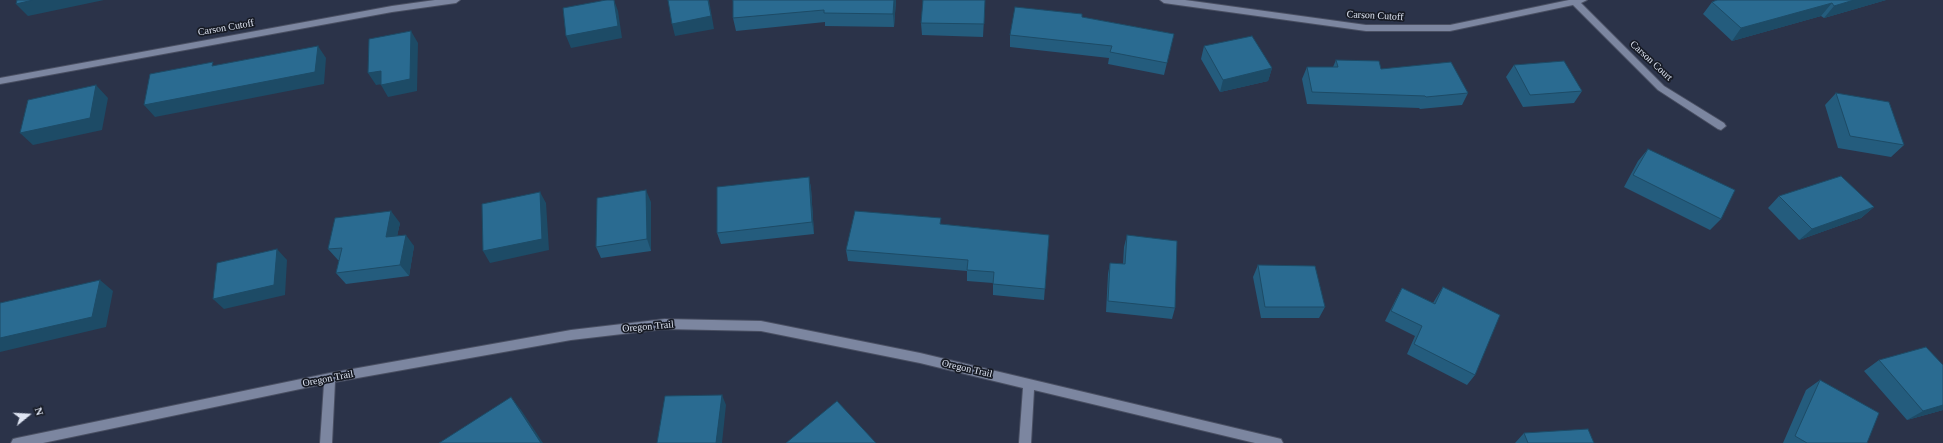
<!DOCTYPE html>
<style>
body{margin:0}
#map{position:relative;width:1943px;height:443px;overflow:hidden;background:#2b3349;font-family:"Times New Roman",serif}
canvas{display:block}
.north{position:absolute;left:8px;top:395px;width:40px;height:40px;-webkit-text-stroke:3px #171b25;paint-order:stroke;rotate:72deg;font-size:11px;font-weight:700;line-height:16px;text-align:center;color:#dee4f2}
.north::after{content:'';display:block;margin:auto;width:14px;height:18px;background:#dee4f2;clip-path:polygon(50% 0,100% 100%,50% 72%,0 100%)}
</style>
<div id="map">
<canvas width="1943" height="443"></canvas>
<div class="north">N</div>
</div>
<script>
const c = document.querySelector('canvas').getContext('2d');
c.lineJoin = 'round';
function toPath(rows) {
  const path = new Path2D();
  for (const r of rows) {
    path.moveTo(r[0], r[1]);
    for (let i = 2; i < r.length; i += 2) path.lineTo(r[i], r[i + 1]);
  }
  return path;
}
function strokePath(path, color, width, dash) {
  c.strokeStyle = color;
  c.lineWidth = width;
  c.lineCap = dash ? 'butt' : 'round';
  c.setLineDash(dash || []);
  c.stroke(path);
}
function paint(path, color) {
  c.fillStyle = color;
  c.fill(path, 'evenodd');
}
function write(font, color, halo, rows, align = 'center') {
  c.font = font + ' "Times New Roman",serif';
  c.lineWidth = 3.5;
  c.setLineDash([]);
  c.textBaseline = 'middle';
  c.strokeStyle = halo;
  c.fillStyle = color;
  for (const [text, x, y, turn = 0] of rows) {
    c.save();
    c.translate(x, y);
    c.rotate((+turn || 0) * Math.PI / 180);
    c.textAlign = isNaN(turn) ? turn : align;
    if (halo) c.strokeText(text, 0, 0);
    c.fillText(text, 0, 0);
    c.restore();
  }
}
const street = toPath([
 [435,0,460,0,456,3,392,12,0,84,0,78,392,6,435,0],
 [1160,0,1185,0,1366,25,1450,25,1569,0,1587,0,1581,3,1664,86,1724,123,1726,126,1721,130,1718,129,1658,90,1573,5,1450,31,1366,31,1164,3,1160,0],
 [665,319,761,321,920,353,1277,438,1281,439,1283,443,1255,443,1034,390,1031,443,1019,443,1023,388,920,363,761,331,665,329,571,340,335,382,332,443,320,443,324,384,43,443,11,443,13,439,17,438,330,373,571,330,665,319]
]);
strokePath(street, '#494f62', 2);
paint(street, '#7c86a0');
paint(toPath([
 [896,0,894,27,825,26,825,22,736,31,733,18],
 [985,0,983,37,922,35,921,23],
 [1717,0,1886,0,1824,18,1821,16,1732,41,1703,14,1712,2],
 [1082,17,1174,34,1164,75,1108,64,1109,58,1010,47,1010,35],
 [1204,46,1272,68,1268,81,1220,92,1201,59],
 [1336,60,1381,69,1468,93,1462,105,1420,109,1419,108,1307,104,1302,79,1307,67,1333,67],
 [1514,65,1582,91,1574,103,1523,107,1506,77],
 [1836,93,1904,145,1891,157,1838,148,1825,105],
 [1648,149,1721,219,1710,230,1624,187,1638,161],
 [809,177,811,189,814,234,721,244,717,233],
 [1779,196,1874,207,1861,218,1799,240,1768,208],
 [651,202,651,251,601,258,596,247],
 [400,223,397,236,414,246,409,276,346,284,336,273,339,260,338,260,328,249],
 [941,224,1049,235,1044,300,993,295,993,283,967,281,967,271,848,261,846,250],
 [1127,235,1175,308,1172,319,1106,312,1108,274,1110,263,1123,264,1124,247],
 [1258,265,1325,307,1319,318,1261,318,1253,277],
 [1443,287,1475,375,1467,385,1407,354,1415,336,1385,321,1396,299,1402,288,1433,303,1436,298],
 [1879,360,1943,365,1943,410,1907,420,1864,371],
 [1820,380,1867,443,1783,443,1806,390],
 [1524,433,1594,443,1515,443]
]), '#245c7d');
paint(toPath([
 [33,0,104,0,28,16,16,4],
 [614,0,618,11,622,38,571,48,566,36],
 [708,0,709,0,714,29,675,36,672,24],
 [894,0,896,0,894,27,893,14],
 [1854,0,1886,0,1824,18,1834,6],
 [1832,3,1821,16,1732,41,1741,28],
 [411,31,418,43,417,91,388,97,381,85],
 [318,46,326,58,324,84,155,117,144,105],
 [1272,68,1268,81,1220,92,1223,80],
 [381,71,389,83,376,85,368,73],
 [96,85,108,98,102,130,33,145,20,133],
 [809,177,811,189,814,234,812,222],
 [646,190,651,202,651,251,647,239],
 [540,192,546,203,549,250,490,263,483,251],
 [1874,207,1861,218,1799,240,1812,229],
 [391,211,400,223,394,249,386,237],
 [406,235,414,246,409,276,400,265],
 [277,249,287,260,285,295,224,309,213,299],
 [100,280,113,291,106,327,0,352,0,338],
 [722,395,726,405,722,443,716,443],
 [511,397,521,410,543,443,541,443],
 [1943,405,1943,410,1907,420,1923,411]
]), '#1d4b66');
const building = toPath([
 [17,0,33,0,16,4,17,0],
 [606,0,614,0,618,26,566,36,563,8,606,0],
 [668,0,708,0,711,16,672,24,668,0],
 [733,0,894,0,893,14,824,13,824,10,733,18,733,0],
 [923,0,985,0,984,24,921,23,923,0],
 [1717,0,1854,0,1834,6,1832,3,1741,28,1712,2,1717,0],
 [1015,7,1082,14,1082,17,1174,34,1167,63,1110,52,1112,46,1010,35,1015,7],
 [411,31,410,79,381,85,381,71,368,73,369,39,411,31],
 [1252,36,1272,68,1223,80,1204,46,1252,36],
 [318,46,315,72,144,105,150,74,213,62,212,66,318,46],
 [1336,60,1379,61,1381,69,1451,62,1468,93,1426,97,1425,96,1312,92,1307,67,1338,67,1336,60],
 [1564,61,1582,91,1530,95,1514,65,1564,61],
 [96,85,90,118,20,133,28,100,96,85],
 [1836,93,1889,102,1904,145,1850,136,1836,93],
 [1648,149,1735,190,1721,219,1633,175,1648,149],
 [1841,176,1874,207,1812,229,1779,196,1841,176],
 [809,177,812,222,717,233,717,187,809,177],
 [646,190,647,239,596,247,597,198,646,190],
 [540,192,542,239,483,251,482,204,540,192],
 [391,211,386,237,406,235,400,265,336,273,342,248,328,249,335,218,391,211],
 [855,211,941,218,940,224,1049,235,1045,289,993,284,994,272,967,270,968,260,846,250,855,211],
 [1127,235,1177,241,1175,308,1108,301,1110,263,1125,264,1127,235],
 [277,249,274,285,213,299,217,263,277,249],
 [1258,265,1315,266,1325,307,1265,307,1258,265],
 [100,280,92,317,0,338,0,303,100,280],
 [1443,287,1500,315,1475,375,1414,344,1422,326,1391,311,1402,288,1435,304,1443,287],
 [1926,347,1943,365,1943,405,1923,411,1879,360,1926,347],
 [1820,380,1879,413,1867,443,1807,443,1795,436,1820,380],
 [722,395,716,443,657,443,665,396,722,395],
 [511,397,541,443,439,443,511,397],
 [837,401,876,443,786,443,837,401],
 [1588,429,1594,443,1528,443,1524,433,1588,429]
]);
paint(building, '#2a6b91');
strokePath(building, '#1d4b66', 1);
write('10px', '#dee4f2', '#171b25', [
 ["Carson Cutoff",1375,16,3],
 ["Carson Cutoff",226,28,-10],
 ["Carson Court",1651,61,43],
 ["Oregon Trail",648,327,-5],
 ["Oregon Trail",967,369,13],
 ["Oregon Trail",328,379,-11]
]);
</script>
